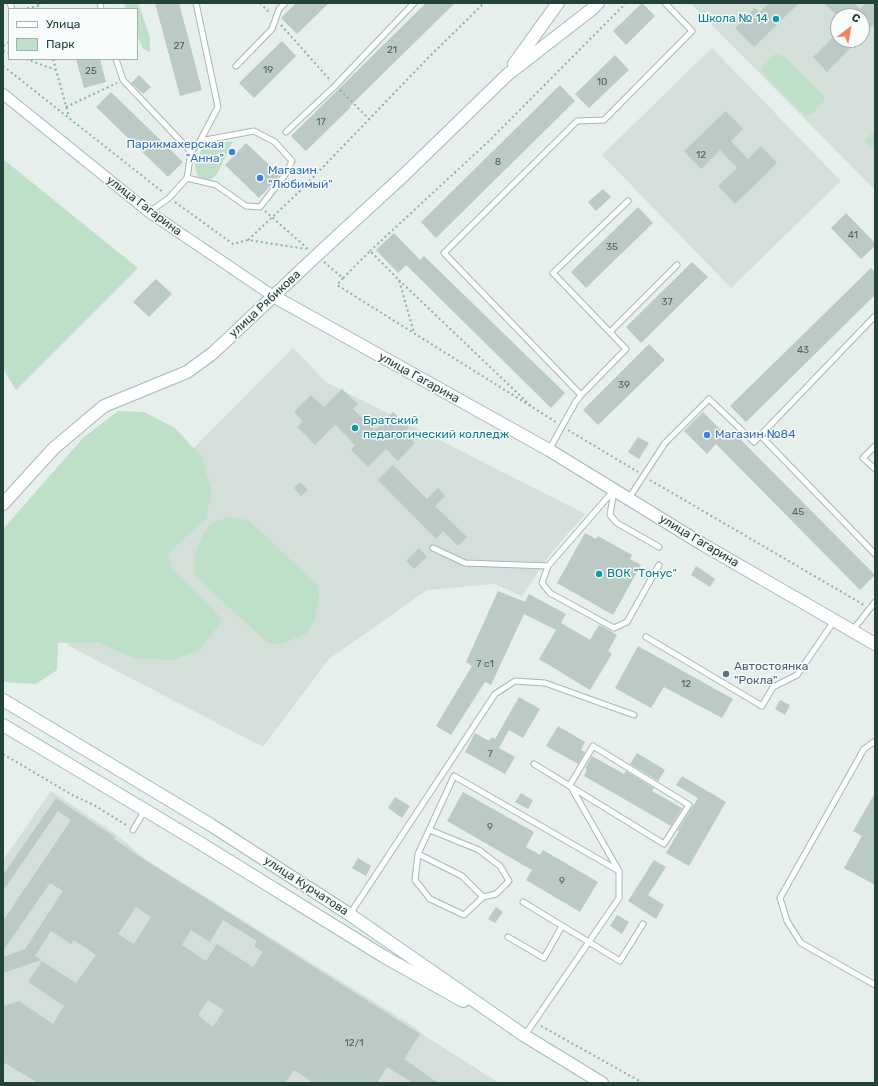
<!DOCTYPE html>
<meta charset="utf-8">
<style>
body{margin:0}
#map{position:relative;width:878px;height:1086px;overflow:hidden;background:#e6efeb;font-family:Rubik,sans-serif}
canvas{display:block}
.frame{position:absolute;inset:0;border:4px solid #24423a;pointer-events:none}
.legend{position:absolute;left:8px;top:8px;width:130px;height:52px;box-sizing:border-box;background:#f7fbf9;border:1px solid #a3b1ad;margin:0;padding:5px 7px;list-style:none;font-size:12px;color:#24423a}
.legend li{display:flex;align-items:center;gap:8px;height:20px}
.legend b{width:20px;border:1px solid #a3b1ad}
.north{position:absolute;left:830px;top:8px;width:40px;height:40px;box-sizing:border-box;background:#f7fbf9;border:1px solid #a3b1ad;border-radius:50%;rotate:31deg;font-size:11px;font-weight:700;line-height:16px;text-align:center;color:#24423a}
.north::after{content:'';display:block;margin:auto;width:14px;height:18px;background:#f4845f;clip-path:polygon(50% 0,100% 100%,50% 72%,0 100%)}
</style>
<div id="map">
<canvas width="878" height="1086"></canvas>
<div class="frame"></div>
<ul class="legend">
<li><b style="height:5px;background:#fff"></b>Улица</li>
<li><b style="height:11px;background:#bfe0c8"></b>Парк</li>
</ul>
<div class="north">С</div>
</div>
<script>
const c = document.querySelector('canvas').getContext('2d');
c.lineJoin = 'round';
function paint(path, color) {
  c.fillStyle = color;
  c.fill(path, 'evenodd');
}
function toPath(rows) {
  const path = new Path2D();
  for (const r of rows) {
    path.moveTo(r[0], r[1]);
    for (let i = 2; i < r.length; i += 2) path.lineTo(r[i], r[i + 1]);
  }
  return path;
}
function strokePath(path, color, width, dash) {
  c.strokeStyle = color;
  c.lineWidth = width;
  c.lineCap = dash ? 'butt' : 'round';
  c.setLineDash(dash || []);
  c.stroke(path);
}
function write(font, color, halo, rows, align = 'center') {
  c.font = font + ' Rubik,sans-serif';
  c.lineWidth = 3;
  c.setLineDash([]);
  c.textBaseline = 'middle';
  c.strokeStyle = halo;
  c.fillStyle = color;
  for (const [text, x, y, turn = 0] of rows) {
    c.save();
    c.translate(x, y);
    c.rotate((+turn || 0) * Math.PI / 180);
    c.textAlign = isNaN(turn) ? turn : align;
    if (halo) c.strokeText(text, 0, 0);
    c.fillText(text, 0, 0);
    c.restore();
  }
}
paint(toPath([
 [690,3,875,3,875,190],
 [838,16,862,16,862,40,838,40],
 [712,48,841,181,731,288,602,155],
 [293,348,326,382,585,514,548,557,522,596,494,584,427,590,329,659,263,747,67,645,167,475],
 [51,791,114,833,148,861,416,1028,425,1036,499,1083,3,1083,3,860]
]), '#d4dfda');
paint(toPath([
 [124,3,138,3,150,37,150,52,143,49,137,35,137,9,126,9],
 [775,54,781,54,824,96,824,101,811,115,804,115,762,73,761,68],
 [875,130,875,152,864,141],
 [233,141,217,174,211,179,206,180,198,176,195,168,196,160,204,145],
 [3,159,138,268,16,390,3,369],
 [118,411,144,412,175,428,201,456,212,491,206,519,168,553,171,568,212,607,222,621,199,650,172,660,133,658,98,642,58,643,57,670,36,684,5,682,3,680,3,529,83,438],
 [229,517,248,520,318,585,319,601,314,621,306,634,280,644,268,643,194,575,194,555,202,536,212,523]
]), '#bfe0c8');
paint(toPath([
 [155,3,179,3,202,90,180,96],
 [296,3,329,3,297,34,281,18],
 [426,3,455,3,350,106,351,107,306,151,291,136],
 [642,3,655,16,626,45,613,31],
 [769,3,799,3,754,47,735,28,755,8,759,13],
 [824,3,854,3,860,9,866,3,875,3,875,23,862,36,862,16,837,16],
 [838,32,838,40,858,40,827,72,813,57],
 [282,41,296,56,254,98,239,83],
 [615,55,629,70,589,108,575,94],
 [76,59,100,59,106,82,84,88],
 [139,75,151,87,143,94,131,83],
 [560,85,575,101,436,238,421,222],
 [111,92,183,162,168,177,96,107],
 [726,111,743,129,731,141,748,159,761,146,777,163,735,204,718,186,737,168,720,150,701,169,684,151],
 [246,143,280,175,259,198,225,165],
 [603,189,611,197,596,211,588,202],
 [638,207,653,223,586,288,571,272],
 [846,213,875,243,875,246,861,259,831,228],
 [394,233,420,260,424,256,565,393,551,408,406,265,398,273,376,250],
 [692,262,708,277,641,343,626,327],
 [871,268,875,272,875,295,746,422,730,406],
 [156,279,172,294,149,317,133,302],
 [649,344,665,360,598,425,583,410],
 [342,389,358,404,353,409,375,430,393,412,409,428,405,432,415,443,398,461,386,449,368,467,351,450,355,445,335,425,315,445,297,427,303,421,294,412,311,395,324,407],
 [703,412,730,439,735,434,875,575,860,590,716,444,707,454,684,431],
 [638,437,649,443,639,459,628,452],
 [393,465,427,499,438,488,445,496,435,506,467,537,458,546,443,531,436,539,378,480],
 [300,482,308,490,301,496,294,488],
 [585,533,596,539,598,536,632,555,630,559,641,565,613,615,557,583],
 [419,548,427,557,414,569,406,561],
 [696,566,715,579,710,587,691,575],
 [498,591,525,602,529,594,566,614,561,623,590,640,599,625,609,630,617,635,608,651,612,654,590,690,539,659,556,630,524,614,491,685,485,682,451,735,436,726,472,666,466,662],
 [638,646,733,699,722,718,664,687,651,708,615,688],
 [519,697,540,709,523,738,509,730,499,748,515,757,505,774,465,752,475,733,489,741,492,737,495,739],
 [780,700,790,705,785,715,775,709],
 [558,726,585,742,581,750,585,752,578,764,546,746],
 [637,753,665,770,658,781,630,764],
 [592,756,624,774,626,771,654,788,652,791,682,808,671,826,584,776,587,769,585,768],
 [682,776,726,802,689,866,666,853,679,831,678,830,698,798,676,785],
 [463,792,534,832,526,847,540,855,543,850,598,882,580,912,526,880,532,870,447,821],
 [521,793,533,800,528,809,515,802],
 [875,793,875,885,844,868,862,836,853,831],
 [395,797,410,806,402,818,388,808],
 [56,798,115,837,114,839,142,858,420,1034,404,1059,438,1083,413,1083,387,1067,377,1083,314,1083,294,1070,285,1083,38,1083,3,1062,3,1006,19,1001,53,1024,64,1006,28,982,42,961,76,983,96,955,74,940,71,944,51,931,35,956,41,960,3,973,3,957,25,949,63,891,50,883,3,951,3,921,71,820,58,811,3,891,3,875],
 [136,907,151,917,134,944,118,934],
 [223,920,257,941,254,946,263,952,253,967,217,944,206,961,182,945,191,930,210,942],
 [208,1000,224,1010,213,1027,198,1015],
 [358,858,371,866,366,876,352,868],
 [654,860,666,867,648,895,664,905,656,919,628,901],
 [496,907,503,912,495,923,488,919],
 [617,915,629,922,622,934,610,926]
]), '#bbcac4');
const service = toPath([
 [10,3,12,9],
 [100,3,101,9],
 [116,59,123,80,191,152,187,178,169,198,149,212],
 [236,66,272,29,279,9,285,3],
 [286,132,335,86,414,3],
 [191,152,200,141,218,107,196,3],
 [187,178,216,185,246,206,260,207,285,175,292,161,275,142,254,131,200,141],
 [610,332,677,265],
 [581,395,626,349,553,273,628,201],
 [760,435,875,554],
 [875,446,863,458,875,469],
 [549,450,575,403,581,395,444,253,577,121,604,120,692,31,665,3],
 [614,490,548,566,542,583,550,593,614,628,627,622,659,565],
 [614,491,610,515,617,523,659,547],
 [629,498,665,443,709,399,754,442,875,316],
 [433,548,465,563,548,566],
 [852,631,875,602],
 [646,637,762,706,773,687,797,675,834,621],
 [875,741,864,749,780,898,787,921,801,943,875,985],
 [534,764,664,844,689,805,593,746,570,785],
 [133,830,145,810],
 [430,830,479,850,500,866,509,881,496,894,483,897],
 [418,854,462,876,483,897,464,915,430,899,415,880,418,854,454,776,619,871],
 [523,902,620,961,643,924],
 [350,914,495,694,515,681,545,683,634,715],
 [508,937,544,958,562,926],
 [525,1035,619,898,619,871,571,787]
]);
const minor = toPath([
 [3,94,149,212,273,296]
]);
const tertiary = toPath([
 [514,64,558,3],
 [273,296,549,450,702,544,875,644],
 [3,504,54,448,104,406,187,372,213,353,316,256,404,175,507,75,592,9,598,3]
]);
const secondary = toPath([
 [3,700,211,825,349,914,525,1036,602,1083],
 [3,725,200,843,383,956,463,1001]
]);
strokePath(service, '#a8b8b2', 7);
strokePath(minor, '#a8b8b2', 12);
strokePath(tertiary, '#a8b8b2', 14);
strokePath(secondary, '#a4bbb3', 14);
strokePath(toPath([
 [38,3,40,9],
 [260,3,270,13],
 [22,9,39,6],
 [281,25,330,80],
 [3,46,9,42],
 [3,51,9,53],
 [26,59,56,70],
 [53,59,69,117],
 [3,66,164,193],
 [340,90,369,119],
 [66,107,117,83],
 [175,202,233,244,248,240,306,249],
 [265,211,308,249],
 [248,240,299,192,427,59,484,3],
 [370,251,490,140,626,3],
 [324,262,343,278,337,285,556,422],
 [343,278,370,251,399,280,414,333],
 [399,280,531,406],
 [568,430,638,472],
 [650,480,864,605],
 [3,754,74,796,94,805,126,825],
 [541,1026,643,1083]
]), '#86b3a5', 2, [2, 3]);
strokePath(service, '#fff', 5);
strokePath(minor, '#fff', 10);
strokePath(tertiary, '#fff', 12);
strokePath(secondary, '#fff', 12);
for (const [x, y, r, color] of [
 [776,19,4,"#0f9aa8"],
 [232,152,4,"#3f7fe0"],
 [260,178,4,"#3f7fe0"],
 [355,428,4,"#0f9aa8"],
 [707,435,4,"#3f7fe0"],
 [599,574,4,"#0f9aa8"],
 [726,674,4,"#5c6f8a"]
]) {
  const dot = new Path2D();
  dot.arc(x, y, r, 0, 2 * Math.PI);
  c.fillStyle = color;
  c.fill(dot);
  strokePath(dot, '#f7fbf9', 1.5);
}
write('10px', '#4a645c', null, [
 ["27",179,46],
 ["21",392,50],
 ["19",268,70],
 ["25",91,71],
 ["10",602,82],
 ["17",321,122],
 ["12",701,155],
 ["8",498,162],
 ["41",853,235],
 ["35",612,247],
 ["37",667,302],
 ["43",803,350],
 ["39",624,385],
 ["45",798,512],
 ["7 с1",485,664],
 ["12",686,684],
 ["7",490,754],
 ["9",490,827],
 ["9",562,881],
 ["12/1",354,1043]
]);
write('12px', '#0d838f', '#f7fbf9', [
 ["Школа № 14",768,19,"right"],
 ["Братский",363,421],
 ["педагогический колледж",363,435],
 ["ВОК \"Тонус\"",607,574]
], 'left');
write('12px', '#366cbe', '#f7fbf9', [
 ["Парикмахерская",224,145,"right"],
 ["\"Анна\"",224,159,"right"],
 ["Магазин",268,171],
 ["\"Любимый\"",268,185],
 ["Магазин №84",715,435]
], 'left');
write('12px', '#24423a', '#f7fbf9', [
 ["улица Гагарина",144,206,37],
 ["улица Рябикова",265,304,-43],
 ["улица Гагарина",419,378,29],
 ["улица Гагарина",699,541,31],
 ["улица Курчатова",306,886,33]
]);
write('12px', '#4e5e75', '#f7fbf9', [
 ["Автостоянка",734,667],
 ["\"Рокла\"",734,681]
], 'left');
</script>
